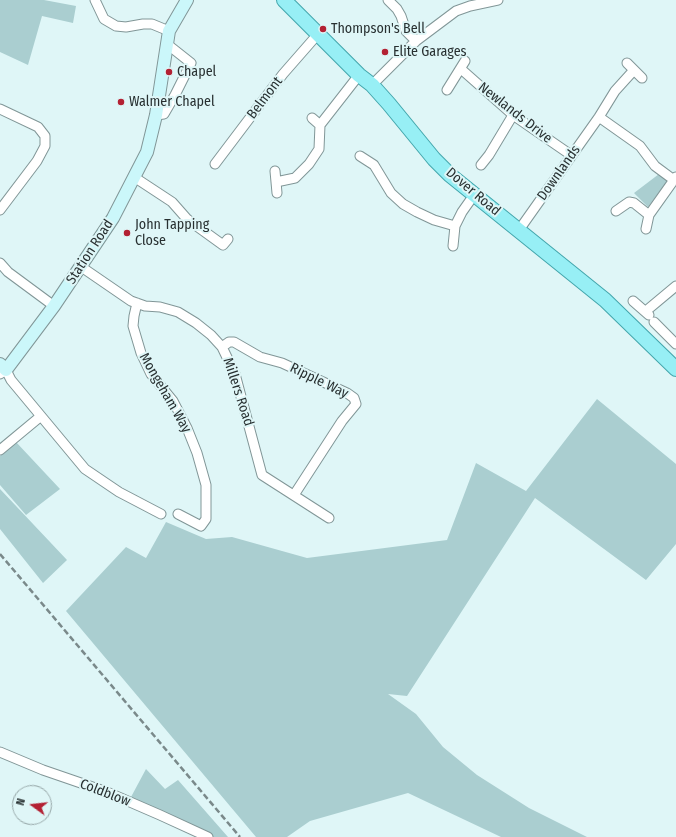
<!DOCTYPE html>
<style>
body{margin:0}
#map{position:relative;width:676px;height:837px;overflow:hidden;background:#dff6f7;font-family:"Fira Sans Condensed",sans-serif}
canvas{display:block}
.north{position:absolute;left:12px;top:785px;width:40px;height:40px;box-sizing:border-box;background:#dff6f7;border:1px solid #96a7a8;border-radius:50%;rotate:285deg;font-size:11px;font-weight:700;line-height:16px;text-align:center;color:#283031}
.north::after{content:'';display:block;margin:auto;width:14px;height:18px;background:#b32133;clip-path:polygon(50% 0,100% 100%,50% 72%,0 100%)}
</style>
<div id="map">
<canvas width="676" height="837"></canvas>
<div class="north">N</div>
</div>
<script>
const c = document.querySelector('canvas').getContext('2d');
c.lineJoin = 'round';
function paint(path, color) {
  c.fillStyle = color;
  c.fill(path, 'evenodd');
}
function toPath(rows) {
  const path = new Path2D();
  for (const r of rows) {
    path.moveTo(r[0], r[1]);
    for (let i = 2; i < r.length; i += 2) path.lineTo(r[i], r[i + 1]);
  }
  return path;
}
function strokePath(path, color, width, dash) {
  c.strokeStyle = color;
  c.lineWidth = width;
  c.lineCap = dash ? 'butt' : 'round';
  c.setLineDash(dash || []);
  c.stroke(path);
}
function write(font, color, halo, rows, align = 'center') {
  c.font = font + ' "Fira Sans Condensed",sans-serif';
  c.lineWidth = 4;
  c.setLineDash([]);
  c.textBaseline = 'middle';
  c.strokeStyle = halo;
  c.fillStyle = color;
  for (const [text, x, y, turn = 0] of rows) {
    c.save();
    c.translate(x, y);
    c.rotate((+turn || 0) * Math.PI / 180);
    c.textAlign = isNaN(turn) ? turn : align;
    if (halo) c.strokeText(text, 0, 0);
    c.fillText(text, 0, 0);
    c.restore();
  }
}
paint(toPath([
 [0,0,44,0,76,6,73,23,42,16,28,65,0,52],
 [659,174,668,180,648,207,634,193],
 [597,399,676,464,676,544,646,580,535,498,407,696,388,694,416,714,443,747,477,775,529,808,587,837,501,837,408,793,310,821,287,837,256,837,66,611,126,547,146,558,166,522,206,539,232,537,307,558,447,540,476,463,526,491],
 [16,442,60,489,26,515,0,485,0,456],
 [0,489,67,560,43,583,0,529],
 [146,769,165,789,178,780,228,837,211,837,131,797]
]), '#aaced0');
const street = toPath([
 [95,0,104,19,116,26,126,27,143,24,152,24,169,31],
 [388,0,397,9,401,16,406,31,416,41],
 [627,63,642,78],
 [461,69,513,115,571,155],
 [372,85,416,41,456,11,470,6,498,0],
 [447,90,465,61],
 [0,109,38,127,45,136,45,146,37,161,0,210],
 [156,115,164,114,175,95,191,63,167,44],
 [599,117,640,146,655,166,674,180],
 [312,118,320,125],
 [360,156,374,165,391,193,403,204,417,212,434,220,455,226],
 [215,164,283,74,318,34],
 [481,165,489,155,513,115],
 [275,171,277,193],
 [134,177,172,202,187,219,223,245,228,239],
 [276,182,295,178,309,164,319,149,320,125,359,75],
 [616,211,629,202,634,203,649,215],
 [646,229,649,215,676,177],
 [519,230,599,117,615,91,634,70],
 [453,246,455,226,462,212,474,195],
 [0,263,8,272,54,306],
 [80,266,131,301,145,306,160,307,178,312,196,323,211,335,222,347,235,374,262,475,329,518],
 [633,301,649,315],
 [137,303,134,316,133,326,141,353,151,374,173,401,187,428,197,453,206,485,206,519,201,526,178,514],
 [646,311,676,286],
 [654,322,676,344],
 [222,347,229,342,234,342,260,357,282,363,347,393,354,398,356,404,342,421,294,495],
 [0,374,6,370,11,380,85,469,119,492,161,514],
 [0,450,41,416],
 [0,752,43,770,107,792,160,815,208,837]
]);
const secondary = toPath([
 [0,364,6,370,54,306,113,218,147,152,156,115,169,31,187,0]
]);
const primary = toPath([
 [284,0,359,75,372,85,389,104,434,159,450,175,605,300,676,369]
]);
strokePath(street, '#819697', 11);
strokePath(secondary, '#819697', 14);
strokePath(primary, '#43a6ac', 16);
strokePath(street, '#fff', 9);
strokePath(secondary, '#cbf7fa', 12);
strokePath(primary, '#97eff5', 14);
strokePath(toPath([
 [0,554,240,837]
]), '#7a898a', 2.5, [6, 3]);
for (const [x, y, r, color] of [
 [323,29,4,"#b32133"],
 [385,52,4,"#b32133"],
 [169,72,4,"#b32133"],
 [121,102,4,"#b32133"],
 [127,233,4,"#b32133"]
]) {
  const dot = new Path2D();
  dot.arc(x, y, r, 0, 2 * Math.PI);
  c.fillStyle = color;
  c.fill(dot);
  strokePath(dot, '#dff6f7', 1.5);
}
write('14px', '#283031', '#dff6f7', [
 ["Thompson's Bell",331,29],
 ["Elite Garages",393,52],
 ["Chapel",177,72],
 ["Walmer Chapel",129,102],
 ["John Tapping",135,225],
 ["Close",135,241]
], 'left');
write('14px', '#283031', '#dff6f7', [
 ["Belmont",265,98,-53],
 ["Newlands Drive",515,113,38],
 ["Downlands",559,173,-55],
 ["Dover Road",473,192,40],
 ["Station Road",90,252,-57],
 ["Ripple Way",319,381,26],
 ["Millers Road",238,392,72],
 ["Mongeham Way",165,393,60],
 ["Coldblow",105,793,21]
]);
</script>
